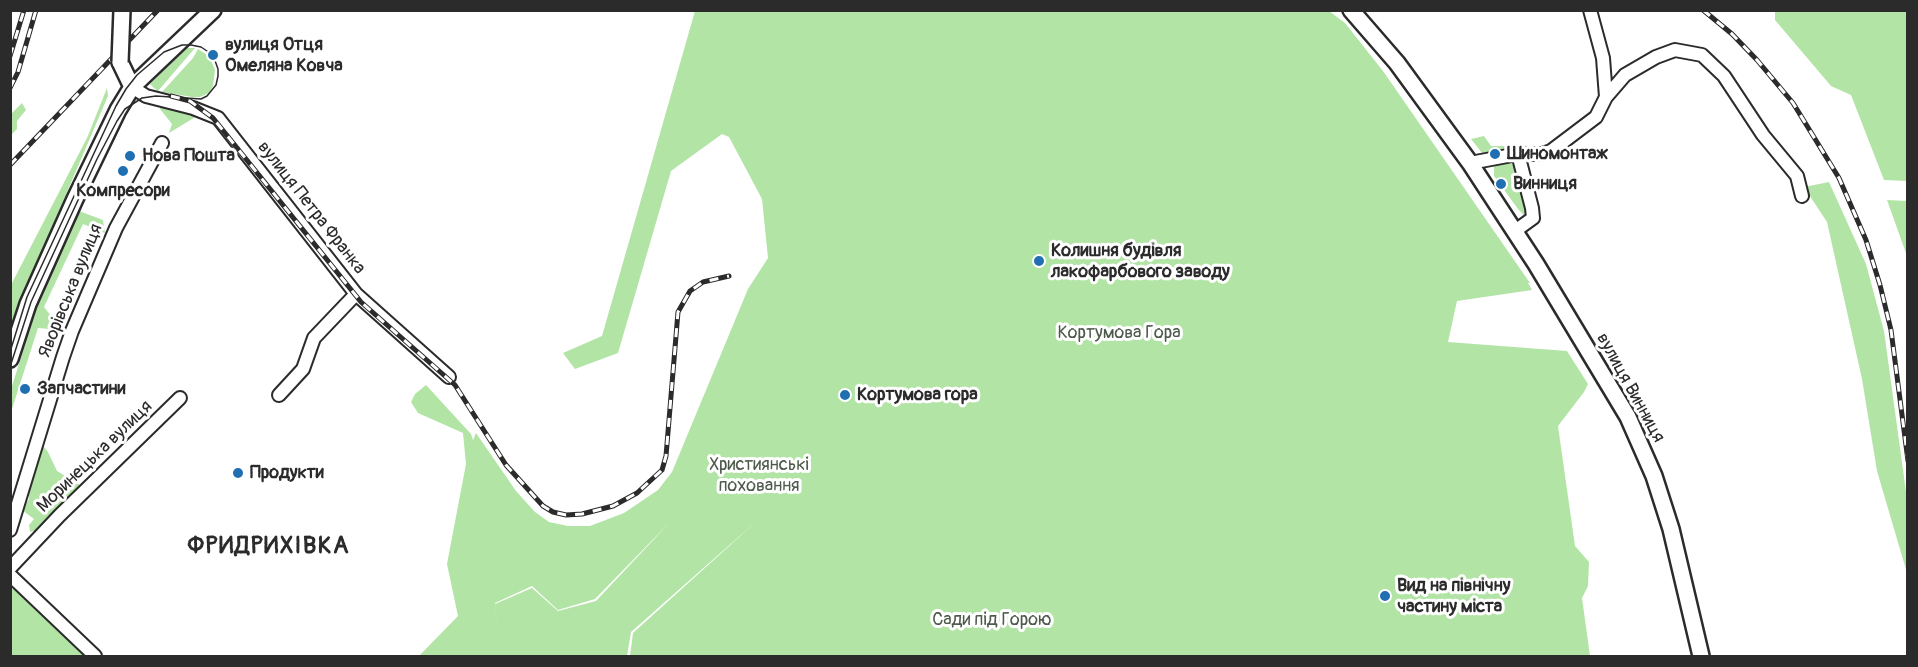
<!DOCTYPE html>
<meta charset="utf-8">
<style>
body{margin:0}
#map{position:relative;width:1918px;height:667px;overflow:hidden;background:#fff;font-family:Pangolin,sans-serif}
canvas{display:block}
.frame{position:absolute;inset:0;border:12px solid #2b2b2b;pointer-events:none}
</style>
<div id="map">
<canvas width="1918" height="667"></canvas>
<div class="frame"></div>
</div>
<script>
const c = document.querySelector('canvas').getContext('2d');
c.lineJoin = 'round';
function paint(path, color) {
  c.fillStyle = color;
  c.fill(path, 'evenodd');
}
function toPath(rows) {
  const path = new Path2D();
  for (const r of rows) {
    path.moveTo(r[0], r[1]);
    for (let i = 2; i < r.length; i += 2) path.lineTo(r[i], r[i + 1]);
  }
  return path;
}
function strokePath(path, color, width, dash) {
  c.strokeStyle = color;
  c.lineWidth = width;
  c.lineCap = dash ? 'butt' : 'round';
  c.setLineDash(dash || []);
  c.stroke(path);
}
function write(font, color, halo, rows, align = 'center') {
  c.font = font + ' Pangolin,sans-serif';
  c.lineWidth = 6;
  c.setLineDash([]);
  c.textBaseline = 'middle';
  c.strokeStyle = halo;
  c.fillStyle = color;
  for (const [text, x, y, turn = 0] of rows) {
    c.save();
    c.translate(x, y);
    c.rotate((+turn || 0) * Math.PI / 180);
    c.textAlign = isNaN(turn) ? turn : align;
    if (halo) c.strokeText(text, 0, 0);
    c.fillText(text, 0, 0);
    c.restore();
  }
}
paint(toPath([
 [695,11,1329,11,1345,23,1383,71,1530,283,1528,283,1532,290,1457,301,1448,342,1567,351,1588,384,1584,392,1558,426,1575,546,1589,562,1588,586,1582,598,1590,656,630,656,633,633,759,519,631,632,627,656,419,656,458,616,447,564,466,464,463,433,418,413,411,402,415,394,426,385,471,434,473,440,476,433,516,491,535,512,549,522,568,526,590,526,624,513,658,490,672,472,748,289,768,258,762,199,729,137,722,134,671,171,618,353,575,369,563,353,602,336],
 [671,521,596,601,558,611,532,588,495,604,498,636,495,603,532,586,558,610,595,599],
 [1775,11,1907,11,1907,181,1884,180,1851,95,1831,86,1775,20],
 [187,48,195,48,158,91,154,88,150,84],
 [198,49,209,56,215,70,213,86,209,93,200,97,192,97,162,92,193,58],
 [107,88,108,96,26,288,11,335,12,283,87,138],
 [22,103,26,110,17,121,17,129,11,135,11,114],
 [160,106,182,108,197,116,169,133,172,124,160,109],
 [1484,136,1491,146,1507,146,1510,148,1509,150,1482,153,1471,139],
 [1506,161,1513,165,1527,195,1527,218,1518,209,1494,176,1494,165],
 [1829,182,1866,264,1884,331,1907,499,1907,573,1877,471,1862,379,1827,222,1804,187],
 [1887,200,1907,201,1907,256],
 [79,211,103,220,105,233,83,224,44,307,62,330,38,328,11,412,11,389,41,295],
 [43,446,48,452,57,471,80,485,78,490,68,497,37,530,30,532,29,525,34,519,22,510,29,499,28,483],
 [13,587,89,656,11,656,10,595]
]), '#b2e4a5');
const minor = toPath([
 [1590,10,1603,58,1606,97],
 [132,87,146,96,193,108,218,118,356,294,449,377],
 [1470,163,1518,154,1542,154,1551,151,1596,117,1606,97,1625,75,1656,57,1675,50,1702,55,1724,76,1763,135,1797,176,1802,196],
 [1515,231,1533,218,1532,208,1518,154],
 [279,395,303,369,314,338,356,294],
 [10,530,63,357,72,331,116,228,162,143],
 [10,568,60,515,180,398],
 [10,575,95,656]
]);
const major = toPath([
 [1351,10,1397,63,1470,163,1536,264,1628,417,1654,476,1671,529,1701,656],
 [120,62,132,87],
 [10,359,28,304,75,199,118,110,132,87,213,10]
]);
strokePath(minor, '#2b2b2b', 16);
strokePath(major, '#2b2b2b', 20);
strokePath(minor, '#fff', 12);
strokePath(major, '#fff', 15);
strokePath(toPath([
 [10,352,27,297,116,106,126,89,137,75,164,52,182,45,191,45,201,47,213,55,218,69,218,76,216,85,207,96,201,99,156,96,142,98,125,109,117,121,97,159,31,302,10,367]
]), '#2b2b2b', 1.5);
const rail = toPath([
 [1703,10,1732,34,1757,60,1793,103,1839,178,1866,240,1880,285,1891,330,1908,461],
 [10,56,24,10],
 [10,88,18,72,36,10],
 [171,96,190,101,213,118,361,302,455,385,506,465,543,506,553,512,566,515,582,514,613,506,637,493,662,470,666,456,678,312,690,291,703,282,729,276],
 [10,165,158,10]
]);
strokePath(rail, '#2b2b2b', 5);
strokePath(rail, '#fff', 3, [9]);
const majorBridge = toPath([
 [120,62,122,10]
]);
strokePath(majorBridge, '#2b2b2b', 20, []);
strokePath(majorBridge, '#fff', 15);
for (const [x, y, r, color] of [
 [213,55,6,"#1f6fb2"],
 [1495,154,6,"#1f6fb2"],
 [130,156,6,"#1f6fb2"],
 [123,171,6,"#1f6fb2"],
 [1501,184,6,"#1f6fb2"],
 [1039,261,6,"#1f6fb2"],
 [25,389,6,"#1f6fb2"],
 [845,395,6,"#1f6fb2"],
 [238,473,6,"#1f6fb2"],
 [1385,596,6,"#1f6fb2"]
]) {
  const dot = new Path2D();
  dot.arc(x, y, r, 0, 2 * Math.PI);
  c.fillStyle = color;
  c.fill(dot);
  strokePath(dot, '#fff', 2);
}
write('bold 18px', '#2b2b2b', '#fff', [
 ["вулиця Отця",225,45],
 ["Омеляна Ковча",225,66],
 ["Шиномонтаж",1507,154],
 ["Нова Пошта",142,156],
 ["Винниця",1513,184],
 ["Компресори",123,191,"center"],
 ["Колишня будівля",1051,251],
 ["лакофарбового заводу",1051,272],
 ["Запчастини",37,389],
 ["Кортумова гора",857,395],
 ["Продукти",250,473],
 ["Вид на північну",1397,586],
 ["частину міста",1397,607]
], 'left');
write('18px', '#2b2b2b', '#fff', [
 ["вулиця Петра Франка",311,208,52],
 ["Яворівська вулиця",71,291,-68],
 ["вулиця Винниця",1630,388,61],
 ["Моринецька вулиця",95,457,-44]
]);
write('18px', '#4d594a', '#fff', [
 ["Кортумова Гора",1119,333],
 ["Християнські",759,465],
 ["поховання",759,486],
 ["Сади під Горою",992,620]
]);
c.letterSpacing = '1.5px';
write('bold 24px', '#2b2b2b', '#fff', [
 ["ФРИДРИХІВКА",269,547]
]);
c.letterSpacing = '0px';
</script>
